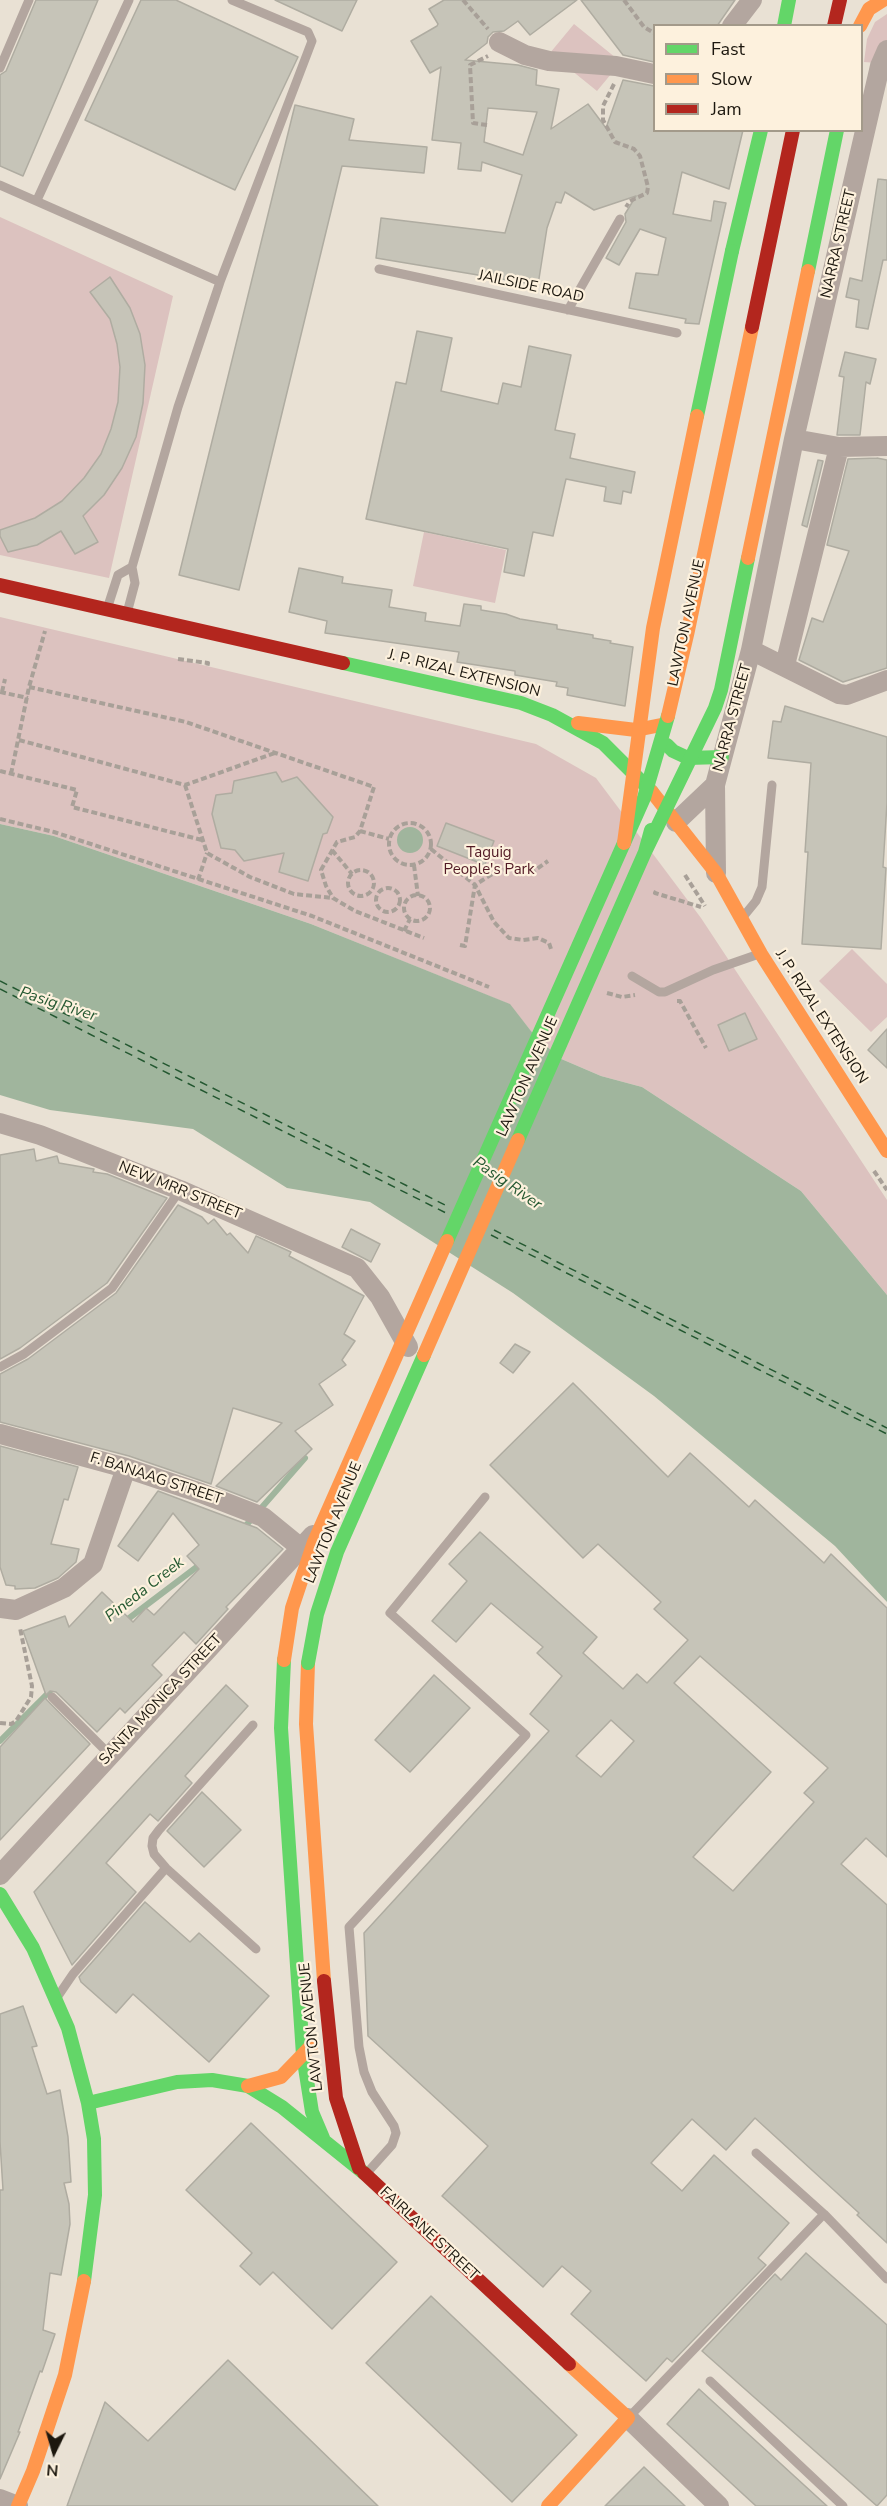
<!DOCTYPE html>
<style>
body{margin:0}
#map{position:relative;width:887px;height:2506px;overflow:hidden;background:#e9e1d4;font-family:"Nunito Sans",sans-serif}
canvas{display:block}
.legend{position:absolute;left:653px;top:24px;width:210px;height:108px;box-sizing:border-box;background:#fdf1dd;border:2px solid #a39a8a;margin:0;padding:8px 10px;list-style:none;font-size:18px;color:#1c170e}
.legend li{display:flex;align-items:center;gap:12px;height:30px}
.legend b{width:30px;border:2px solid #a39a8a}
.north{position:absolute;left:24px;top:2422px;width:60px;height:60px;-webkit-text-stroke:4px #fdf1dd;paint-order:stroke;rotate:185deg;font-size:16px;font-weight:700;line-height:24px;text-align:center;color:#1c170e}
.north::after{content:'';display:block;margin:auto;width:21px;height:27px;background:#1c170e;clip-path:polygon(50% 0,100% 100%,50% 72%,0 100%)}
</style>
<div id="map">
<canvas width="887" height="2506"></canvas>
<ul class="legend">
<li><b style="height:8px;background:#63d668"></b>Fast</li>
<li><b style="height:8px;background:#ff974d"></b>Slow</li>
<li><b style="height:8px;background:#b3261e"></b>Jam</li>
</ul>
<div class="north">N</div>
</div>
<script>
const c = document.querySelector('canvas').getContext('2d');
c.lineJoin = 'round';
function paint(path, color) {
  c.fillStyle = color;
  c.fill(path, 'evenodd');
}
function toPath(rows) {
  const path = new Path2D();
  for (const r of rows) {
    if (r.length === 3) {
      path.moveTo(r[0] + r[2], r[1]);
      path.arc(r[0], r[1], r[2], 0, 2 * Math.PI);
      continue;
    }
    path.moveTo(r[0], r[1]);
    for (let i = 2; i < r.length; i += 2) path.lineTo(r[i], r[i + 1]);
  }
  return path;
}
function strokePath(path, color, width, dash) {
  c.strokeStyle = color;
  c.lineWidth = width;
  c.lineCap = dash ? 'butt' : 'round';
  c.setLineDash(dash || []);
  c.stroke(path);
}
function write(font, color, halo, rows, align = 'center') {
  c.font = font + ' "Nunito Sans",sans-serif';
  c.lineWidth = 4.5;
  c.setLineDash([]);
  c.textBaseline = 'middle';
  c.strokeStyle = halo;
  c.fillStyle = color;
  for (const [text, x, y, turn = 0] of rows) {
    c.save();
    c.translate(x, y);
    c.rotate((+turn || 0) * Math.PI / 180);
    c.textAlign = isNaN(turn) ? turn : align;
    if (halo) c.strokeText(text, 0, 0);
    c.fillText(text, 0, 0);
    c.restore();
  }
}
paint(toPath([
 [887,14,887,46,877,63,864,62,867,39,875,22],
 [574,24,621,62,597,91,550,53],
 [0,217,173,296,109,578,0,555],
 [424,532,506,550,495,603,413,586],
 [0,617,536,744,596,778,701,918,887,1200,887,1295,801,1191,642,1087,601,1076,559,1058,531,1031,509,1004,311,924,54,836,0,824],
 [852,949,887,984,887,1017,871,1032,819,981]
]), '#dcc2bf');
paint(toPath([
 [0,824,54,836,311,924,510,1004,531,1031,559,1058,601,1076,642,1087,801,1191,887,1295,887,1602,835,1546,654,1396,513,1293,370,1202,287,1188,193,1129,50,1110,0,1095],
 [410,840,13]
]), '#a0b59d');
strokePath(toPath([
 [242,1530,305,1458],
 [124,1622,202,1563],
 [0,1741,51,1690]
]), '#a0b59d', 6);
strokePath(toPath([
 [0,981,449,1207],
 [0,989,446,1213],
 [494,1230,887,1428],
 [491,1235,887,1434]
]), '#245831', 1.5, [8, 6]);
const building = toPath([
 [36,0,98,0,23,176,0,166,0,75,6,71,36,0],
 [141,0,176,0,298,57,235,190,85,120,141,0],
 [275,0,357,0,342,31,275,0],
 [444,0,577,0,530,35,518,21,504,31,493,32,488,37,487,43,465,60,518,65,537,70,536,85,559,89,551,129,588,104,606,128,623,80,654,86,654,130,743,130,729,189,682,172,673,214,711,221,714,201,726,203,699,324,685,323,686,319,629,308,636,273,658,275,666,238,640,229,619,265,606,258,626,222,625,214,636,196,594,210,565,192,561,203,556,202,547,228,538,285,376,258,381,218,505,233,522,175,482,162,481,171,458,169,461,143,432,140,441,67,430,73,411,41,437,26,438,24,429,9,444,0],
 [488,108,537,112,523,155,484,142,488,108],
 [581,0,735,0,717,26,654,26,654,62,623,55,581,0],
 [295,105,354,119,349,140,427,147,424,173,342,166,239,590,179,575,295,105],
 [878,179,887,180,887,260,883,260,868,329,856,327,859,300,846,297,850,278,862,281,878,179],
 [110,277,130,308,140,334,145,365,143,403,136,437,122,468,104,495,83,516,98,542,75,554,61,531,37,545,8,552,0,536,0,530,35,518,62,501,84,478,101,454,111,429,118,402,120,367,117,344,110,319,90,292,110,277],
 [417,331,452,338,441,391,498,404,503,383,521,387,529,346,571,355,555,430,575,434,570,458,635,472,631,493,623,491,621,504,604,501,606,487,566,479,553,536,533,532,524,576,504,572,508,549,366,519,396,382,406,384,417,331],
 [845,352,876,359,870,384,866,382,860,435,837,435,844,377,839,376,845,352],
 [877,458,887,460,887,668,843,682,799,660,812,618,823,622,849,551,827,545,848,459,877,458],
 [818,460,823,461,807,527,802,525,818,460],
 [299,568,343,577,342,583,392,590,389,607,426,613,425,621,460,626,464,604,481,606,481,610,506,614,520,619,557,625,557,629,593,635,593,638,611,641,610,643,633,647,625,706,567,695,568,688,556,686,557,682,515,675,515,671,457,662,459,652,325,633,327,621,289,612,299,568],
 [785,706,887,737,887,803,883,867,886,868,881,949,802,944,808,852,805,852,811,763,768,758,773,721,781,722,785,706],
 [276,772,282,782,297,777,333,817,327,833,323,834,308,881,279,872,284,853,244,861,235,850,221,848,212,814,216,795,232,793,234,781,276,772],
 [446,823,494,841,485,865,437,846,446,823],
 [745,1013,757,1039,729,1051,718,1025,745,1013],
 [887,1029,887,1068,868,1050,887,1029],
 [34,1149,36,1161,57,1156,59,1163,94,1169,93,1172,107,1174,167,1198,107,1283,20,1348,0,1359,0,1155,34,1149],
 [178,1205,202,1217,208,1224,214,1219,227,1235,230,1233,248,1253,256,1236,291,1252,289,1256,364,1296,344,1334,355,1341,342,1360,346,1365,319,1384,333,1405,295,1431,312,1449,257,1502,216,1486,282,1423,233,1408,211,1484,129,1456,0,1422,0,1374,28,1359,116,1293,178,1205],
 [351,1229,380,1244,371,1262,342,1247,351,1229],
 [515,1344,530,1352,513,1373,500,1363,515,1344],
 [573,1383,668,1477,690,1453,749,1507,755,1500,824,1563,831,1554,887,1608,887,1857,866,1838,841,1864,887,1905,887,2243,857,2215,859,2213,755,2118,726,2150,692,2119,651,2163,682,2191,714,2155,789,2223,758,2258,766,2265,672,2362,667,2358,646,2381,571,2314,591,2291,562,2266,543,2287,442,2196,488,2146,368,2036,364,1933,549,1731,530,1714,562,1676,537,1653,543,1647,491,1603,456,1642,432,1621,467,1581,449,1564,480,1532,597,1637,583,1653,623,1689,637,1674,647,1683,688,1640,654,1609,661,1602,598,1544,583,1558,490,1465,573,1383],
 [700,1656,828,1768,804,1793,814,1802,733,1891,693,1857,771,1772,674,1683,700,1656],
 [611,1720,634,1741,601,1777,576,1756,611,1720],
 [0,1446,78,1467,68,1500,64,1499,51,1544,79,1549,76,1562,58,1578,35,1588,15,1589,15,1586,6,1585,0,1567,0,1446],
 [158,1491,257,1528,283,1549,226,1607,228,1609,196,1644,184,1632,152,1665,162,1675,125,1713,120,1708,97,1732,56,1692,50,1691,46,1695,23,1631,65,1616,69,1627,102,1592,133,1622,146,1608,154,1615,199,1569,187,1556,199,1545,173,1513,138,1561,118,1546,158,1491],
 [434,1675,470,1708,410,1772,375,1740,434,1675],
 [226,1685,248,1706,185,1776,192,1783,158,1821,150,1814,106,1863,136,1892,72,1965,34,1892,226,1685],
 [45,1698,90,1744,0,1840,0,1747,45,1698],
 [202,1792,241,1830,204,1867,167,1831,202,1792],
 [145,1902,190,1942,199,1933,269,1996,209,2062,133,1994,116,2013,81,1982,79,1977,145,1902],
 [23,2006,37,2046,32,2047,47,2094,60,2090,68,2137,71,2182,64,2183,69,2204,70,2224,61,2275,50,2273,43,2330,55,2334,42,2372,40,2371,18,2432,20,2432,0,2479,0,2190,3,2190,0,2142,0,2014,23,2006],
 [251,2123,397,2262,332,2329,273,2272,260,2285,240,2266,252,2253,186,2190,251,2123],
 [806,2253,887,2325,887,2495,877,2506,702,2351,775,2274,781,2280,806,2253],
 [431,2296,577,2435,512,2502,366,2363,431,2296],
 [228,2360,378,2506,67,2506,105,2402,148,2441,228,2360],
 [699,2389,827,2506,756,2506,667,2424,699,2389],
 [644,2467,685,2506,605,2506,644,2467]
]);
paint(building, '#c6c4b8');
strokePath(building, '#afaca1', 1.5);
strokePath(toPath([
 [463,0,488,29],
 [624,0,644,27,654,33],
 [614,84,603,106,603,120,615,142,634,149,640,156,648,187,647,193,630,201,626,207],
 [487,125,473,123,470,65,488,56],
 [178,659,208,663,207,668],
 [29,687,186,722,374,787,360,831,355,837,337,842,321,870,326,886,333,898,355,911,424,938],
 [0,692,28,698],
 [2,692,5,679],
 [19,740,185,785,275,753],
 [0,771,77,790,72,807,202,840],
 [11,774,29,687,45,631],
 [185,785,207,853,250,877,294,894,333,898],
 [0,819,54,832,312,916,489,987],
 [410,844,21],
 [360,831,389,839],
 [431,849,475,885,494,922,509,938,523,940,538,938,549,943,551,949],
 [332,850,352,874],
 [414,865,418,896],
 [361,883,13],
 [685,875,705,906],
 [198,880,207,853],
 [388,900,12],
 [656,891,655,893,701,907],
 [417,908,13],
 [404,931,410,919],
 [460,945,465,946,475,885,497,871,513,868,534,871,548,861],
 [607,993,622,997,635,995],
 [677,1001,680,1001,706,1048],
 [874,1171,887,1190],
 [0,1723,11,1724,16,1721,31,1697,32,1686,20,1628]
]), '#a8a098', 4, [6, 3]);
strokePath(toPath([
 [0,68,29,0],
 [0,185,220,282],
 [37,200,129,0],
 [379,269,677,333],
 [568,310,620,219],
 [108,606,118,575,132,567],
 [127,613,135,583,132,567,178,407,220,282,312,41,308,32,232,0],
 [743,917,756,901,762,887,772,785],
 [632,976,659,992,665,992,713,970,759,954],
 [0,1367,24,1354,112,1288,180,1190],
 [52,1697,110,1755],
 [253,1725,159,1830,153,1838,152,1846,154,1854,166,1868,256,1949],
 [58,1996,73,1974,166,1868],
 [756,2153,824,2214,887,2279],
 [366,2174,392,2145,396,2133,394,2126,372,2092,364,2072,359,2047,349,1927,526,1735,390,1613,485,1497],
 [710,2381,843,2506],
 [630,2416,824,2214]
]), '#b3a69f', 9);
strokePath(toPath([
 [732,26,752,0],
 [499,42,525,55,549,61,616,66,654,74],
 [794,439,839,447,887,446],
 [751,650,839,694,847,695,887,680],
 [785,665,839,447],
 [676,822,715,785],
 [716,873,715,785,751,650,794,439,880,66,887,50],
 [0,1123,40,1135,180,1190,357,1268,380,1297,408,1347],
 [0,1434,126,1468,201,1493,263,1517,301,1548],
 [0,1608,16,1610,64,1588,93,1564,126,1468],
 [0,1875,313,1535],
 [628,2418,719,2506],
 [0,2499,18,2506]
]), '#b3a69f', 20);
strokePath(toPath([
 [784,26,789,0],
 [732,251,761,130],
 [808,271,837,130],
 [343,663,521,703,552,715,603,743,652,792],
 [667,745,673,751,688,758,722,757],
 [284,1660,281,1728,303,2055,312,2112,323,2138],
 [0,1894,33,1948,68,2028,88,2103,94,2139,95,2195,84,2281],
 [88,2103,177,2082,212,2080,248,2086,282,2107,364,2173]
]), '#63d668', 14);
strokePath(toPath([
 [860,26,869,9,883,0],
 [578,723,636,730,661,725],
 [652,792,716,873,761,954,887,1151],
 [308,1663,306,1724,324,1981],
 [248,2086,281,2077,311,2046],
 [18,2506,33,2471,65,2375,84,2281],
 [548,2506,628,2418,569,2364]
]), '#ff974d', 14);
strokePath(toPath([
 [834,26,840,0],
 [0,585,343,663],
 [324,1981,336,2098,359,2168],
 [364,2173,569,2364]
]), '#b3261e', 14);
strokePath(toPath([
 [697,416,732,251],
 [645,852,715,708,721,690,748,558],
 [518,1140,645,852,651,830],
 [447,1241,644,798,668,716],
 [308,1663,317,1614,337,1552,424,1355]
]), '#63d668', 14);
strokePath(toPath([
 [748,558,808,271],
 [668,716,687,635,752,327],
 [624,843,653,628,697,416],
 [424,1355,518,1140],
 [284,1660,292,1608,314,1542,447,1241]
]), '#ff974d', 14);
strokePath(toPath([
 [752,327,793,130]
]), '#b3261e', 14);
write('15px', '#1c170e', '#fdf1dd', [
 ["NARRA STREET",839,244,-77],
 ["JAILSIDE ROAD",531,287,12],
 ["LAWTON AVENUE",687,623,-78],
 ["J. P. RIZAL EXTENSION",464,674,14],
 ["NARRA STREET",733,718,-75],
 ["J. P. RIZAL EXTENSION",821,1017,57],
 ["LAWTON AVENUE",528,1077,-66],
 ["NEW MRR STREET",180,1191,22],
 ["F. BANAAG STREET",156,1479,18],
 ["LAWTON AVENUE",334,1523,-68],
 ["SANTA MONICA STREET",161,1700,-47],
 ["LAWTON AVENUE",312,2027,-96],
 ["FAIRLANE STREET",429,2234,43]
]);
write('15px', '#511924', '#fdf1dd', [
 ["Taguig",489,853],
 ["People's Park",489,870]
]);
write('italic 16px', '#245831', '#fdf1dd', [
 ["Pasig River",58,1005,18],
 ["Pasig River",507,1184,35],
 ["Pineda Creek",145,1590,-38]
]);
</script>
